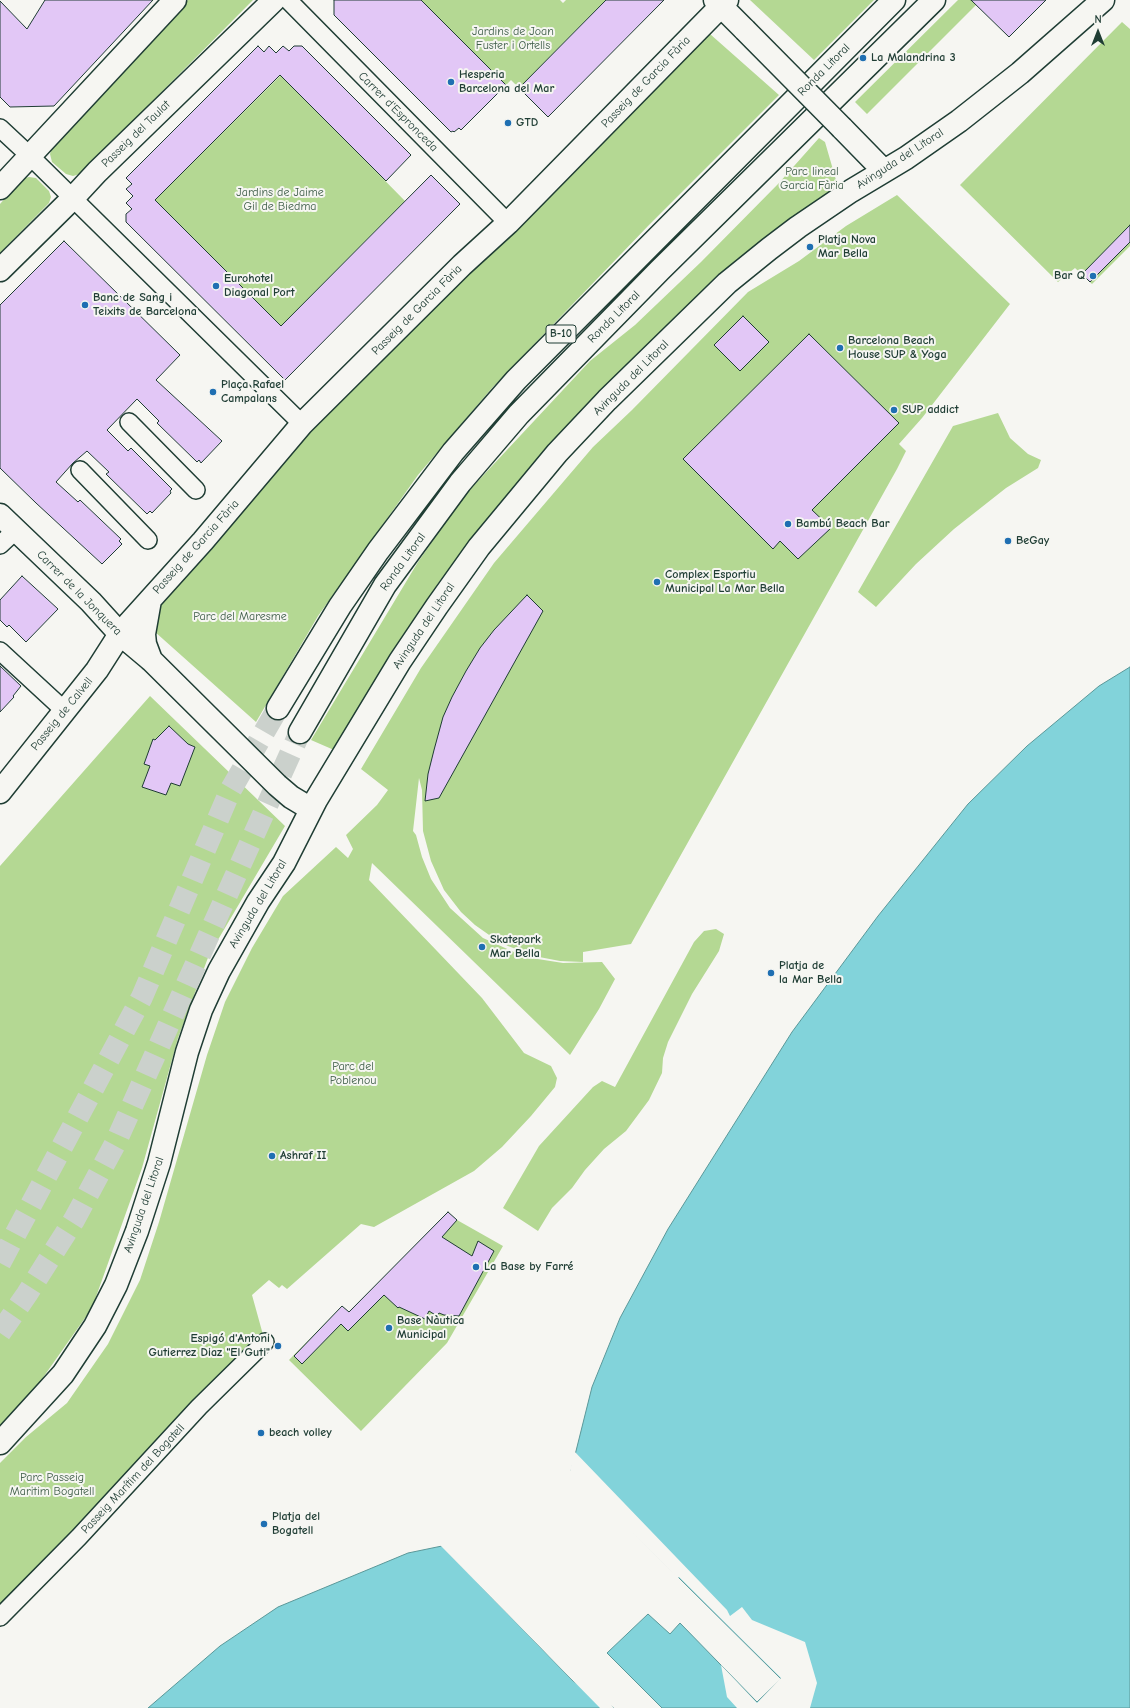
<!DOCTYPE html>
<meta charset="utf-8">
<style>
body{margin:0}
#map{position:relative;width:1130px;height:1708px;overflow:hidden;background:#f6f6f2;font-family:"Comic Neue",sans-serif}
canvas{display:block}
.north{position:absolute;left:1078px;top:12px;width:40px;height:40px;-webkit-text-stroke:3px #f6f6f2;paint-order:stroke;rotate:0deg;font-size:11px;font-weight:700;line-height:16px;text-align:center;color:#1f3d34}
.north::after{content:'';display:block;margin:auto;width:14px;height:18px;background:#1f3d34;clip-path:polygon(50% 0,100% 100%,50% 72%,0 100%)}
</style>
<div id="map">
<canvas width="1130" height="1708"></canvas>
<div class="north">N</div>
</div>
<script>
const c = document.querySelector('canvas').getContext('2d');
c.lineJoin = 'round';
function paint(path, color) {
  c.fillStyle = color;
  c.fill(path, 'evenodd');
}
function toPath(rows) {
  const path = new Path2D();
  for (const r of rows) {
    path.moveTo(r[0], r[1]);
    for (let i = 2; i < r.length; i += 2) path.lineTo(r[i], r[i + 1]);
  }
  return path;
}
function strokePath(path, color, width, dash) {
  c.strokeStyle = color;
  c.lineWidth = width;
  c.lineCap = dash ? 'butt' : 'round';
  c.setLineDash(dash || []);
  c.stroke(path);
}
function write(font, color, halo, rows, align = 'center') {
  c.font = font + ' "Comic Neue",sans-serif';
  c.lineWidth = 4;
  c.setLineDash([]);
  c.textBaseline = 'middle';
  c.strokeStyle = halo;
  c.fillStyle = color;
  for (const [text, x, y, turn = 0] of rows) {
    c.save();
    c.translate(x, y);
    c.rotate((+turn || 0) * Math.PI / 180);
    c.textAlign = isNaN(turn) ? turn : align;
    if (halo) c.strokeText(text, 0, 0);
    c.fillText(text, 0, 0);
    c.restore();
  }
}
paint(toPath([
 [188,0,253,0,80,174,73,176,66,174,52,162,50,154,52,148],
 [421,0,560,0,563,3,566,0,606,0,519,88,511,80,506,85],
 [750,0,874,0,814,60],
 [958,0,981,0,867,114,855,102],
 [1122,22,1130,29,1130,246,1092,284,1075,268,1058,282,960,185],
 [710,34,779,95,648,226,492,388,418,475,318,616,256,722,145,623,290,456,290,455,329,412],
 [281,75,405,201,281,326,155,200],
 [819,138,825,142,838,187,793,218,736,260,541,454,439,582,334,750,311,740,418,562,464,496,590,361,635,325,701,262,778,184],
 [29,177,36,178,49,191,51,197,49,203,0,253,0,204,22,179],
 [897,195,1010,304,922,418,899,444,906,451,897,469,631,944,583,952,583,962,560,961,534,956,508,946,492,937,475,925,461,912,444,890,431,861,423,831,422,790,419,778,413,831,416,835,422,857,431,879,450,908,483,938,525,957,563,963,602,962,615,979,599,1009,570,1055,372,863,369,880,482,998,524,1053,551,1066,557,1078,555,1087,531,1116,502,1147,474,1171,374,1227,361,1224,287,1289,282,1285,279,1288,269,1280,252,1295,265,1342,0,1614,0,1463,26,1437,67,1403,108,1344,140,1280,159,1222,207,1055,225,1002,252,948,283,896,336,847,348,858,353,849,346,835,377,805,388,790,361,769,421,668,494,563,593,447,632,410,748,292,799,261,846,226],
 [998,413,1010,438,1028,454,1041,460,1038,468,1006,488,954,529,916,564,876,607,858,592,953,426],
 [150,696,285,826,209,955,178,1038,142,1168,92,1308,30,1396,0,1426,0,866],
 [716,929,724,934,719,951,692,994,668,1042,663,1058,662,1073,649,1100,626,1131,604,1149,585,1170,572,1188,552,1208,538,1231,503,1208,539,1146,593,1087,602,1081,615,1087,694,942,704,931],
 [448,1212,457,1220,503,1246,447,1343,361,1431,289,1360,342,1306,349,1312]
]), '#b4d893');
const water = toPath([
 [1130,667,1130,1708,662,1708,607,1653,648,1614,670,1634,680,1623,757,1702,781,1679,571,1471,592,1387,620,1318,668,1229,792,1032,878,916,968,804,1027,746,1099,686,1130,667],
 [442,1546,573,1681,614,1708,148,1708,220,1646,278,1607,408,1553,442,1546]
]);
paint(water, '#82d3da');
strokePath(water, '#5a9798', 1);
paint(toPath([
 [574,1451,727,1610,730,1616,742,1607,752,1620,805,1642,817,1683,810,1708,737,1708,727,1697,721,1665,757,1703,781,1678,679,1577,678,1578,570,1472],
 [440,1545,443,1545,573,1679,579,1672,581,1672,580,1674,614,1708,600,1708]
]), '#f6f6f2');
const building = toPath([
 [45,0,153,0,54,106,10,107,0,97,0,1,27,29,45,0],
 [334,0,421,0,506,85,461,130,459,128,454,132,453,131,451,132,334,15,334,0],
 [606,0,664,0,548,117,519,88,606,0],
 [971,0,1046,0,1009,37,971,0],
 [258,46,264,52,269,46,276,53,283,46,289,51,294,46,302,46,411,155,386,181,280,75,155,200,281,326,431,175,460,204,285,380,126,222,126,214,132,209,126,203,133,196,126,189,132,184,126,178,258,46],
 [1130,225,1130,242,1090,282,1082,274,1130,225],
 [64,241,180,355,156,380,222,441,201,463,199,460,197,462,157,423,159,421,137,399,107,430,128,451,131,448,172,489,170,491,171,493,152,513,150,511,147,514,106,474,109,472,87,451,73,463,56,482,78,502,80,500,121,539,119,541,122,544,102,564,36,503,0,468,0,305,64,241],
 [743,316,769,342,740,371,714,345,743,316],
 [809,334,899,423,812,510,831,528,798,559,780,541,773,549,683,459,809,334],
 [22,576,58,609,26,642,9,625,7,627,0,620,0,600,22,576],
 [527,595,543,611,439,798,425,801,428,774,434,750,443,717,452,697,466,671,480,648,494,630,527,595],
 [0,666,21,686,13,696,14,697,0,712,0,666],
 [169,726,188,744,195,747,180,786,171,783,166,795,142,787,150,766,144,764,153,739,155,740,169,726],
 [448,1212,457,1220,442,1237,472,1256,478,1241,494,1251,459,1316,444,1315,439,1313,437,1316,429,1311,425,1319,399,1307,398,1308,384,1295,348,1331,341,1324,302,1364,294,1356,342,1306,349,1312,448,1212]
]);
paint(building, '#e2c7f6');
strokePath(building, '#1f3d34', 1);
strokePath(toPath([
 [0,1263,142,997,230,791,278,708],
 [0,1333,27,1294,74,1220,115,1144,300,732]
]), '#cbd1cc', 22, [22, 11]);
const street = toPath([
 [288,0,508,223],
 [0,128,30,156,302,424],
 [129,422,196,490],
 [80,470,148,540],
 [0,545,16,530],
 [0,651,65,711],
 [0,1617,79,1537,199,1407,265,1342]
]);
const secondary = toPath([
 [715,0,745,30],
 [842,128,884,171],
 [0,188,175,0],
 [0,270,72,199,97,172,274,0],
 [0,515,91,602,120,634,151,660,277,785,291,797,311,809],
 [150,600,144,634,145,644,151,660],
 [0,792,97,670,120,634,130,622,203,541,302,424,462,265,508,223,727,0],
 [0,1443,63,1374,95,1326,116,1285,137,1231,159,1163,187,1052,201,1010,219,971,258,902,284,863,316,800,400,661,437,606,479,547,557,453,607,400,727,283,769,249,798,227,851,191,906,158,959,121,1020,73,1103,0]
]);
const highway = toPath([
 [278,708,340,606,378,551,453,452,516,380,894,0],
 [300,732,385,585,460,483,519,414,660,270,934,0]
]);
strokePath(street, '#1f3d34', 20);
strokePath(secondary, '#1f3d34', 25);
strokePath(highway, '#1f3d34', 25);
strokePath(street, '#f6f6f2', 17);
strokePath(secondary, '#f6f6f2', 22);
strokePath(highway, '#f6f6f2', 22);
const secondaryBridge = toPath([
 [745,30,842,128]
]);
strokePath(secondaryBridge, '#1f3d34', 25, []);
strokePath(secondaryBridge, '#f6f6f2', 22);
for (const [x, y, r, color] of [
 [863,58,4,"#1f6fb2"],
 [451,82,4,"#1f6fb2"],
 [508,123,4,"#1f6fb2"],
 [810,247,4,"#1f6fb2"],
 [1093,276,4,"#1f6fb2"],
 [216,286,4,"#1f6fb2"],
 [85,305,4,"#1f6fb2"],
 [840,348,4,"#1f6fb2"],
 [213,392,4,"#1f6fb2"],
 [894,410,4,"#1f6fb2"],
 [788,524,4,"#1f6fb2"],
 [1008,541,4,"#1f6fb2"],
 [657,582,4,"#1f6fb2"],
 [482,947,4,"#1f6fb2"],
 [771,973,4,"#1f6fb2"],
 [272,1156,4,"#1f6fb2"],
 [476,1267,4,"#1f6fb2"],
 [389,1328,4,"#1f6fb2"],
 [278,1346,4,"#1f6fb2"],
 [261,1433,4,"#1f6fb2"],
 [264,1524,4,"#1f6fb2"]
]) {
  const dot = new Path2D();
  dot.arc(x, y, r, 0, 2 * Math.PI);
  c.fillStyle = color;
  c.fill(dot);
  strokePath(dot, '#f6f6f2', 1.5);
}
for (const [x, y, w] of [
 [561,334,30]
]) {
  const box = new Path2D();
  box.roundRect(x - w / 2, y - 9, w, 18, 3);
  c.fillStyle = '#f6f6f2';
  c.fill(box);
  strokePath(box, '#1f3d34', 1);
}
write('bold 11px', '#1f3d34', null, [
 ["B-10",561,334]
]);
write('12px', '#3d5c47', '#f6f6f2', [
 ["Jardins de Joan",513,32],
 ["Fuster i Ortells",513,46],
 ["Parc lineal",812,172],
 ["Garcia Fària",812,186],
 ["Jardins de Jaime",280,193],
 ["Gil de Biedma",280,207],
 ["Parc del Maresme",240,617],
 ["Parc del",353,1067],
 ["Poblenou",353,1081],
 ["Parc Passeig",52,1478],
 ["Maritim Bogatell",52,1492]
]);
write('bold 12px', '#1f3d34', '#f6f6f2', [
 ["La Malandrina 3",871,58],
 ["Hesperia",459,75],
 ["Barcelona del Mar",459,89],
 ["GTD",516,123],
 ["Platja Nova",818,240],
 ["Mar Bella",818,254],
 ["Bar Q",1085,276,"right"],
 ["Eurohotel",224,279],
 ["Diagonal Port",224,293],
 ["Banc de Sang i",93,298],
 ["Teixits de Barcelona",93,312],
 ["Barcelona Beach",848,341],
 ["House SUP & Yoga",848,355],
 ["Plaça Rafael",221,385],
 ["Campalans",221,399],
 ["SUP addict",902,410],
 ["Bambú Beach Bar",796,524],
 ["BeGay",1016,541],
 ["Complex Esportiu",665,575],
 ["Municipal La Mar Bella",665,589],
 ["Skatepark",490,940],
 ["Mar Bella",490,954],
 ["Platja de",779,966],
 ["la Mar Bella",779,980],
 ["Ashraf II",280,1156],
 ["La Base by Farré",484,1267],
 ["Base Nàutica",397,1321],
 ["Municipal",397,1335],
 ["Espigó d'Antoni",270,1339,"right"],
 ["Gutierrez Diaz \"El Guti\"",270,1353,"right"],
 ["beach volley",269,1433],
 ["Platja del",272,1517],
 ["Bogatell",272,1531]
], 'left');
write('12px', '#1f3d34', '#f6f6f2', [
 ["Ronda Litoral",824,70,-45],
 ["Passeig de Garcia Fària",646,82,-46],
 ["Carrer d'Espronceda",398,112,45],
 ["Passeig del Taulat",136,134,-44],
 ["Avinguda del Litoral",900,159,-33],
 ["Passeig de Garcia Fària",417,310,-45],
 ["Ronda Litoral",614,317,-45],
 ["Avinguda del Litoral",631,378,-45],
 ["Passeig de Garcia Fària",196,547,-48],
 ["Ronda Litoral",403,562,-54],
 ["Carrer de la Jonquera",79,593,45],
 ["Avinguda del Litoral",424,626,-56],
 ["Passeig de Calvell",62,714,-51],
 ["Avinguda del Litoral",258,904,-59],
 ["Avinguda del Litoral",144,1205,-71],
 ["Passeig Marítim del Bogatell",133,1479,-47]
]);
</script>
